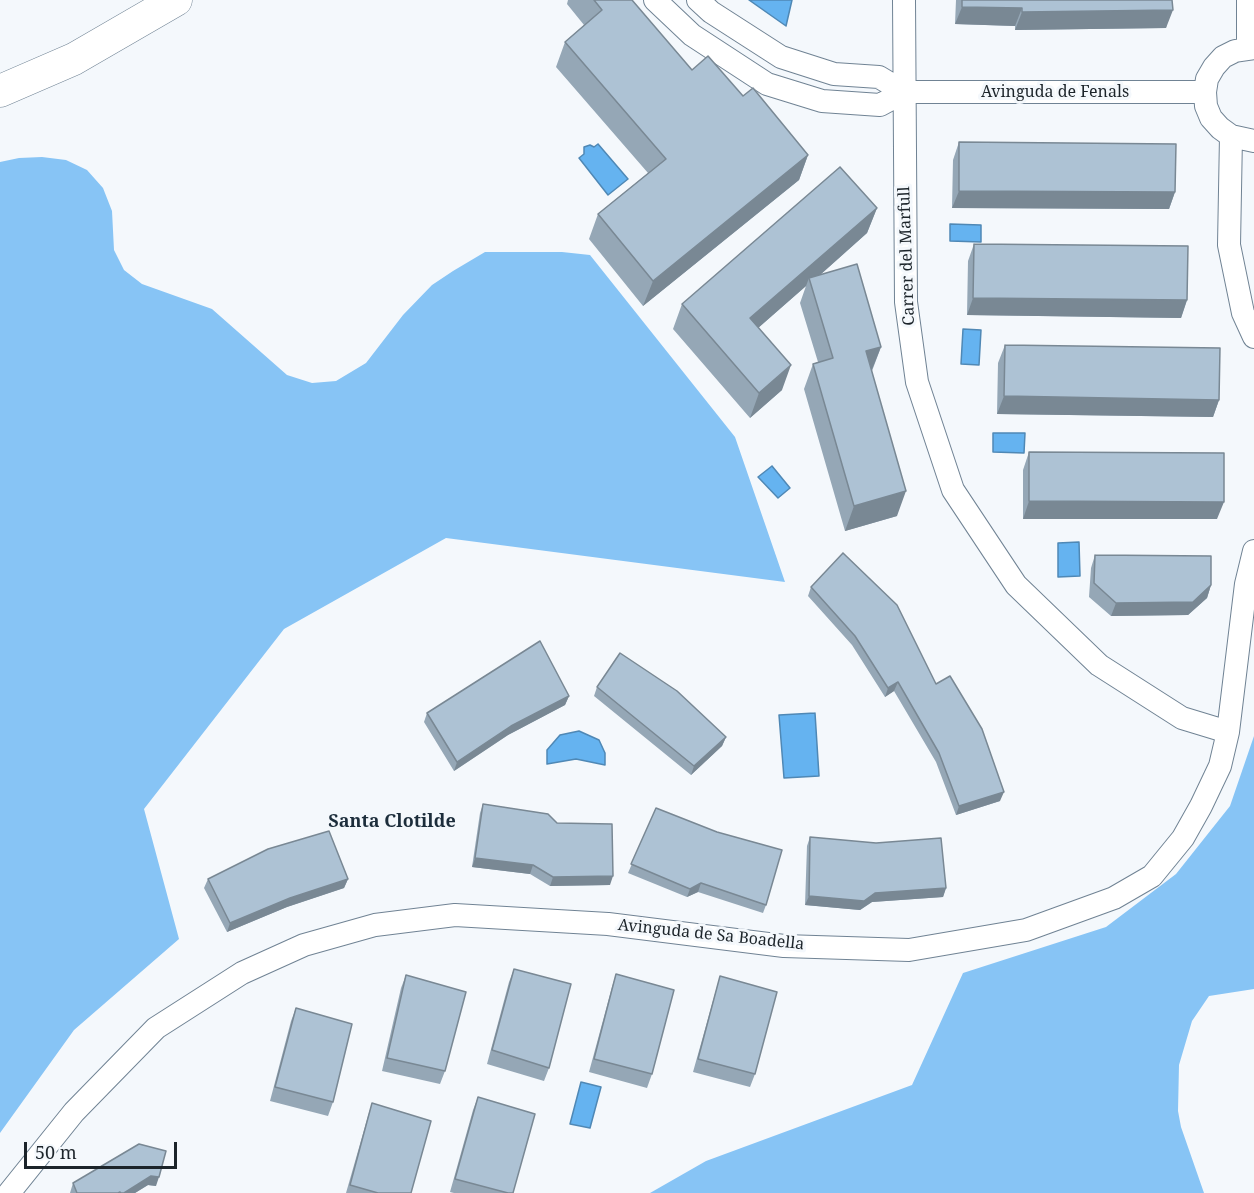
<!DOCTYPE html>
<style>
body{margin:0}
#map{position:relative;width:1254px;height:1193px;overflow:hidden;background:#f4f8fc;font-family:"Noto Serif",serif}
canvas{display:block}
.scale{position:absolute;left:24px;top:1142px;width:153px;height:27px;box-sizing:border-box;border:3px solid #1c242a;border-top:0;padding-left:8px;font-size:18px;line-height:21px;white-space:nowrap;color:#1c242a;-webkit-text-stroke:4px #f4f8fc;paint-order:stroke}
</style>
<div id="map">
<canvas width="1254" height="1193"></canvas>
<div class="scale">50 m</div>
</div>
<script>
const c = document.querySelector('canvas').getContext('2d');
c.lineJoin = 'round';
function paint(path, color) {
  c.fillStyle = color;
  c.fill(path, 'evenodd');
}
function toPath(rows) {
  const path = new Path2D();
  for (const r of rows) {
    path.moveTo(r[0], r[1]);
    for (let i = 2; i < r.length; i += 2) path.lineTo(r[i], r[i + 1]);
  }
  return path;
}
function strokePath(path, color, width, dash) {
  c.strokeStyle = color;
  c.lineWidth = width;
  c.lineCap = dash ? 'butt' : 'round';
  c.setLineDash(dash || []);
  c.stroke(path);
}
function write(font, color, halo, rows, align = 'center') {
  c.font = font + ' "Noto Serif",serif';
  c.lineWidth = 6;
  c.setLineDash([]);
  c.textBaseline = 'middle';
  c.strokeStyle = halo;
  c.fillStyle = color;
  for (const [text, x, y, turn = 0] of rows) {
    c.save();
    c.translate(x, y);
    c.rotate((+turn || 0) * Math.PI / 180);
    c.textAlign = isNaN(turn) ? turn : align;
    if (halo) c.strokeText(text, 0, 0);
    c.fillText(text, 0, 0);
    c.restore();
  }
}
paint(toPath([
 [42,157,66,160,87,170,103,188,112,211,114,250,124,270,142,284,212,309,287,375,312,383,336,381,366,363,403,315,432,285,453,271,485,252,562,252,590,255,735,437,785,582,446,538,284,629,144,809,179,939,74,1030,0,1133,0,162,19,158],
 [1254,736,1254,989,1209,996,1192,1021,1179,1065,1178,1111,1181,1127,1204,1193,650,1193,706,1161,912,1085,963,973,1106,927,1176,874,1230,806]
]), '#87c4f5');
const water = toPath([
 [749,0,792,0,786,26,749,0],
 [598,144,628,179,608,195,579,158,584,154,584,147,590,145,594,147,598,144],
 [950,224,981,225,981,242,950,241,950,224],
 [963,329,981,330,979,365,961,364,963,329],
 [993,433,1025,433,1024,453,993,452,993,433],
 [772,466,790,488,778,498,758,477,772,466],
 [1079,542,1080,576,1058,577,1058,543,1079,542],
 [815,713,819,776,784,778,779,715,815,713],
 [579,731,599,740,605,753,605,765,576,759,547,764,547,750,560,735,579,731],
 [581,1082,601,1087,590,1128,570,1124,581,1082]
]);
paint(water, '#65b3f0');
strokePath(water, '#4f88b5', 1.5);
const minor = toPath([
 [655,0,692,35,767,84,822,101,880,105,904,92,1205,92],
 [698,0,711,12,781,57,834,74,879,77,904,92],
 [904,0,906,302,917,382,953,490,1016,585,1099,665,1182,718,1228,732],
 [1248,0,1248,48],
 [1254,48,1235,51,1223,57,1214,67,1207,79,1205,92,1206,106,1211,118,1220,128,1231,136,1254,141],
 [1231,136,1229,245,1243,313,1254,337],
 [9,1193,74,1112,156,1028,242,973,304,945,375,925,455,915,608,924,784,946,909,950,1026,930,1114,898,1152,876,1183,838,1201,806,1220,766,1228,732,1246,584,1254,551]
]);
const secondary = toPath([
 [0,91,74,59,176,0]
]);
strokePath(minor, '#708394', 24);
strokePath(secondary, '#708394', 33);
strokePath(minor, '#fff', 22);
strokePath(secondary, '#fff', 32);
paint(toPath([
 [568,0,632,0,692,70,743,96,808,155,799,180,643,306,589,239,598,214,648,173,556,67,565,42,584,25,567,4],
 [956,0,1172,0,1166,28,1015,30,1015,26,955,24],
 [959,142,1175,192,1169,209,952,208,953,160],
 [877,208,867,233,820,275,881,347,872,371,897,516,845,531,804,389,813,364,818,362,800,303,806,286,758,328,782,390,750,418,673,329,682,304],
 [974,244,1187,300,1181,318,967,315,968,261],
 [1005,345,1219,400,1213,417,997,414,998,363],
 [1029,452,1217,519,1023,519,1023,470],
 [1095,555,1211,585,1207,598,1188,615,1111,616,1089,597,1091,568],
 [811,587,936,684,1000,801,956,815,936,762,894,691,885,697,852,645,808,596],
 [597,687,726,737,722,746,691,775,594,696],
 [569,696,565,705,508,735,454,771,424,722,427,713],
 [483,804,610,885,550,886,530,874,472,867,480,813],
 [656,808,766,905,763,913,698,892,687,897,628,873],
 [810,837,946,888,943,897,872,902,860,910,805,905,807,846],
 [208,879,348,879,344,888,287,907,227,932,204,888],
 [514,969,549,1068,544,1081,487,1064,509,982],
 [616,974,652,1074,647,1088,589,1072,612,987],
 [406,975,445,1071,440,1084,382,1071,401,988],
 [720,976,755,1074,750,1087,693,1072,716,990],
 [296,1008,333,1102,328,1116,270,1101,291,1021],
 [478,1097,513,1193,454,1193,450,1192,473,1110],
 [372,1103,411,1193,346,1193,368,1116],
 [139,1144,156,1186,148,1185,135,1193,70,1193,73,1183]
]), '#95a7b6');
paint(toPath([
 [962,7,1022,8,1015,26,955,24],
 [1173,10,1166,28,1015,30,1022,12],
 [808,155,799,180,643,306,653,281],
 [959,191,1175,192,1169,209,952,208],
 [877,208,867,233,811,283,809,278,806,286,741,343,750,318],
 [973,298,1187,300,1181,318,967,315],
 [881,347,871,372,866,351],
 [791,365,782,390,750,418,759,393],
 [1004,396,1219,400,1213,417,997,414],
 [906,491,897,516,845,531,854,506],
 [1029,501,1224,502,1217,519,1023,519],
 [1211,585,1207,598,1188,615,1111,616,1116,603],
 [898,682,894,691,885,697,888,688],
 [569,696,565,705,508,735,454,771,457,762,511,726],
 [726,737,722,746,691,775,694,766],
 [1004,792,1000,801,956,815,959,806],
 [475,858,533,865,530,874,472,867],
 [613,876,610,885,550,886,553,877],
 [348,879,344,888,287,907,227,932,230,923,290,898],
 [701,883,698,892,687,897,690,889],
 [946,888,943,897,872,902,860,910,805,905,809,896],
 [151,1176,159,1177,156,1186,148,1185,135,1193,124,1193]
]), '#798894');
const building = toPath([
 [594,0,632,0,692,70,708,56,743,96,753,88,808,155,653,281,598,214,666,159,565,42,602,10,594,0],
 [962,0,1172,0,1173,10,1022,12,1022,8,962,7,962,0],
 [959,142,1176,144,1175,192,959,191,959,142],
 [840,167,877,208,750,318,791,365,759,393,682,304,840,167],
 [974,244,1188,246,1187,300,973,298,974,244],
 [857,264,881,347,866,351,906,491,854,506,813,364,833,358,809,278,857,264],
 [1005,345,1220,348,1219,400,1004,396,1005,345],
 [1029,452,1224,453,1224,502,1029,501,1029,452],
 [843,553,897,605,936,684,950,676,982,729,1004,792,959,806,939,753,898,682,888,688,855,636,811,587,843,553],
 [1095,555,1211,556,1211,585,1193,602,1116,603,1094,583,1095,555],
 [540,641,569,696,511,726,457,762,427,713,540,641],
 [620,653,677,691,726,737,694,766,597,687,620,653],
 [483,804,548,814,557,823,612,824,613,876,553,877,533,865,475,858,483,804],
 [656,808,717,832,782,850,766,905,701,883,690,889,631,864,656,808],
 [329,831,348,879,290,898,230,923,208,879,268,849,329,831],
 [810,837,876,843,941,838,946,888,875,893,864,901,809,896,810,837],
 [514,969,571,984,549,1068,492,1050,514,969],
 [616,974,674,990,652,1074,594,1059,616,974],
 [406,975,466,992,445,1071,387,1058,406,975],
 [720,976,777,992,755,1074,698,1059,720,976],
 [296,1008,352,1024,333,1102,275,1087,296,1008],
 [478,1097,535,1114,513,1193,508,1193,455,1179,478,1097],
 [372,1103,431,1121,411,1193,378,1193,350,1185,372,1103],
 [139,1144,166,1151,159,1177,151,1176,124,1193,121,1193,120,1192,118,1193,77,1193,73,1183,139,1144]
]);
paint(building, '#adc2d4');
strokePath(building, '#798894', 1.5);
write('16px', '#1c242a', '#f4f8fc', [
 ["Avinguda de Fenals",1055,92],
 ["Carrer del Marfull",907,256,-92],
 ["Avinguda de Sa Boadella",711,935,6]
]);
write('bold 18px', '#1c2d3b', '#f4f8fc', [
 ["Santa Clotilde",392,822]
]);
</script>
